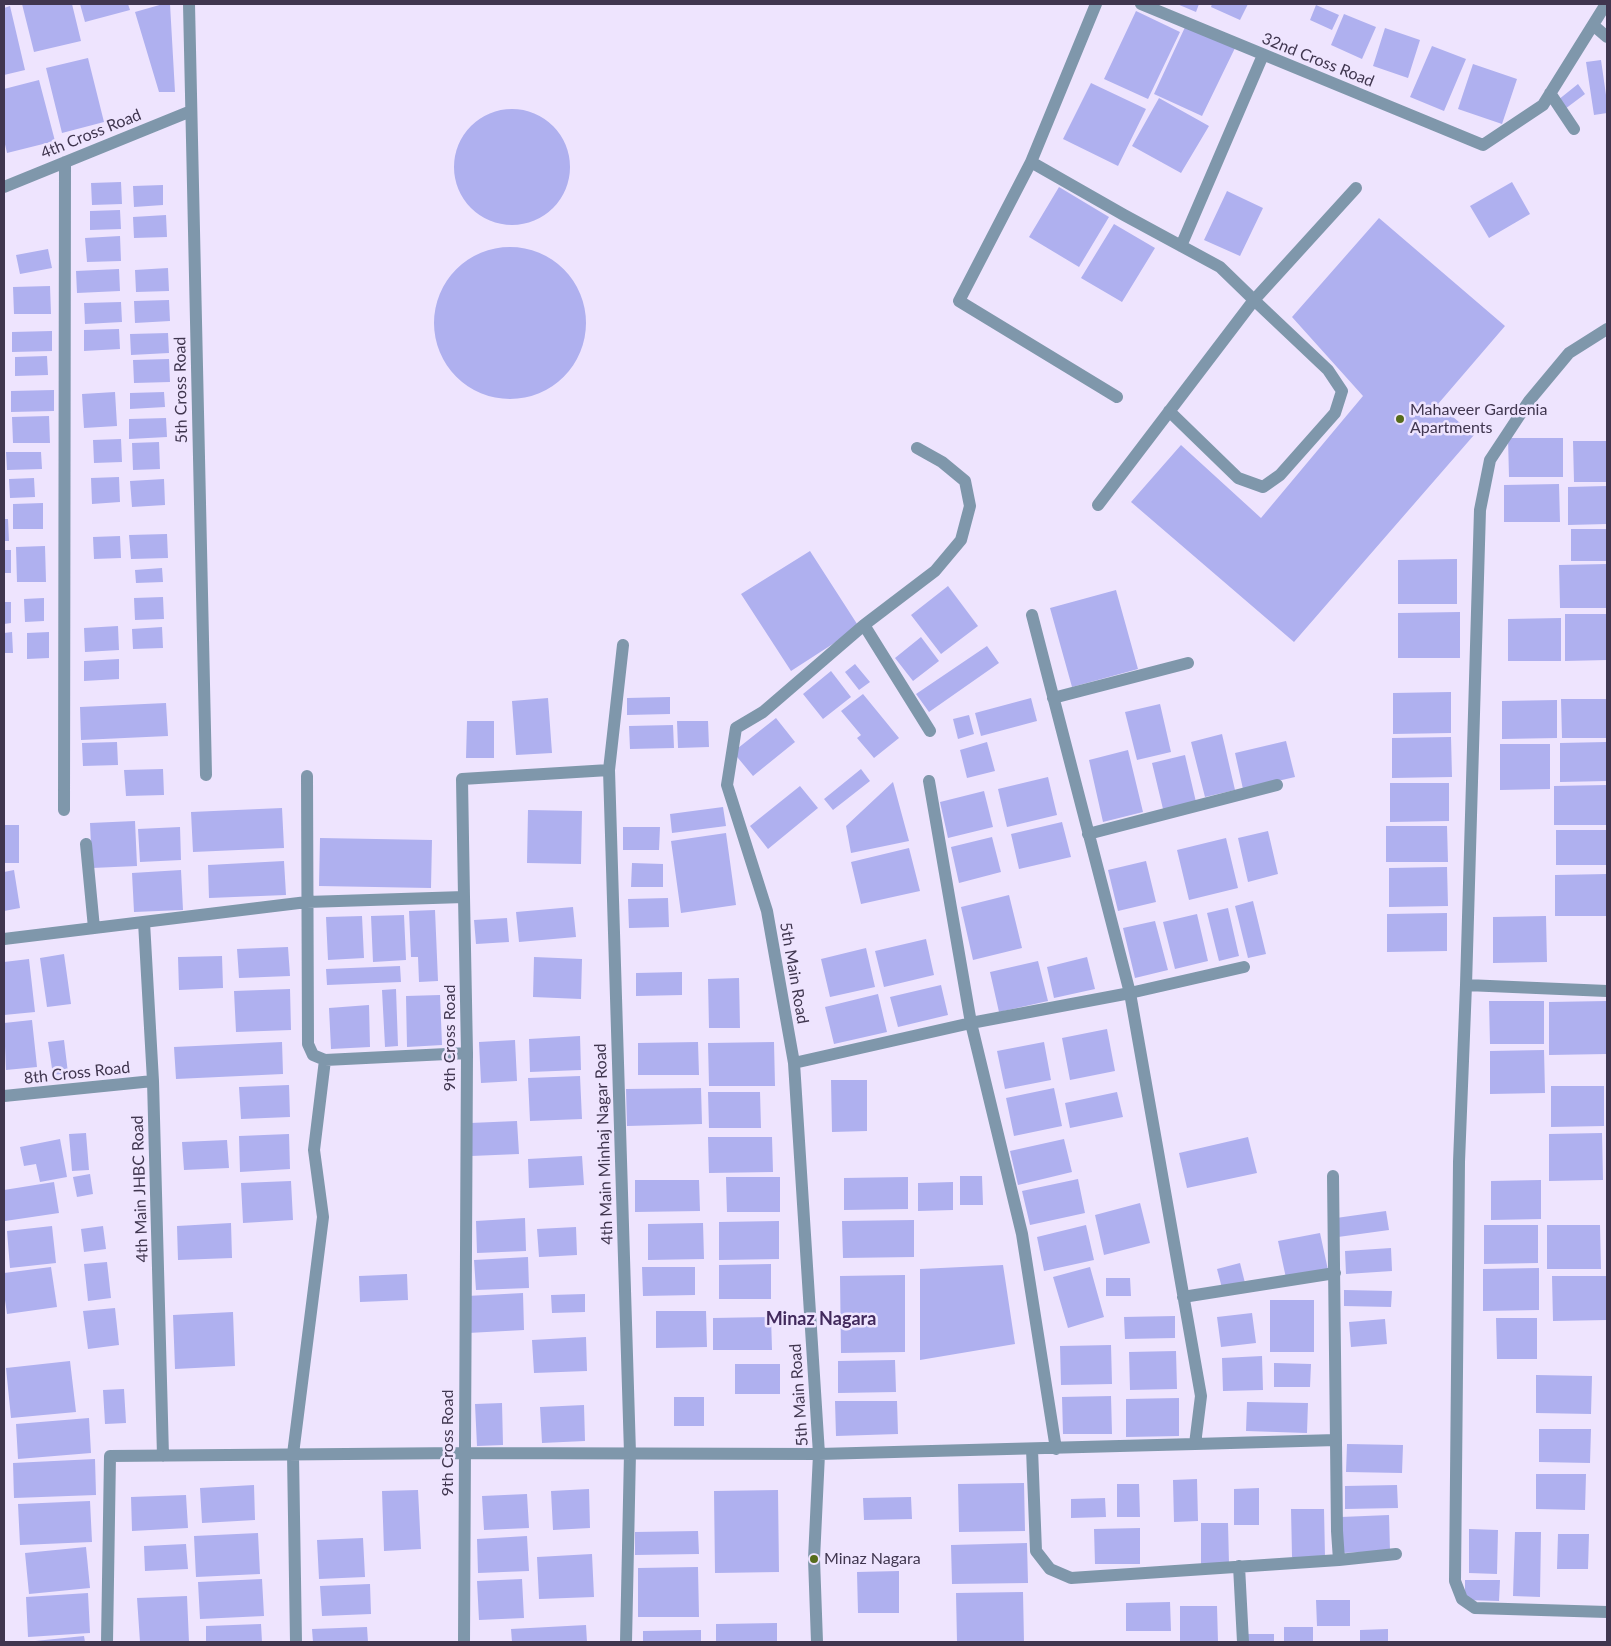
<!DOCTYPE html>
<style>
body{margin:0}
#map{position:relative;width:1611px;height:1646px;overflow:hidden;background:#eee4fe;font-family:Lato,sans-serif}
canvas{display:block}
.frame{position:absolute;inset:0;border:5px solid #40364f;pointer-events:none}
</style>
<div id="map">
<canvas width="1611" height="1646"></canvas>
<div class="frame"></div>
</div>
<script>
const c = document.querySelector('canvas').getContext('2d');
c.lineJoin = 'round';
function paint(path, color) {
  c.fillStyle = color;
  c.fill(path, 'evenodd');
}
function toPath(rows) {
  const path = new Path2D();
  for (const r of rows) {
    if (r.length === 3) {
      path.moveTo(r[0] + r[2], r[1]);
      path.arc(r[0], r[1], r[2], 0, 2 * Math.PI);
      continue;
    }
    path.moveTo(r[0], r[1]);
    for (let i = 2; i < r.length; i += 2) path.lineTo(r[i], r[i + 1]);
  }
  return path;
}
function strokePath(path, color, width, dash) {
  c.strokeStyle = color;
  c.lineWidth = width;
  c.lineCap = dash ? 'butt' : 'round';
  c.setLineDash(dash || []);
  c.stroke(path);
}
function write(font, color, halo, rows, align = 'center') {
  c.font = font + ' Lato,sans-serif';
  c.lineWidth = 5;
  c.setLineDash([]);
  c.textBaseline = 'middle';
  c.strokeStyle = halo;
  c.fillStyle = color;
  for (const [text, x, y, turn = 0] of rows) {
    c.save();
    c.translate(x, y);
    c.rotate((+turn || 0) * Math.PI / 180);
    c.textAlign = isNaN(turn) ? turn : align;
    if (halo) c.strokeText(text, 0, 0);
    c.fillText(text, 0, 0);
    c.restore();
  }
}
paint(toPath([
 [22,4,72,4,81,41,34,52],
 [80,4,128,4,130,10,85,22],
 [163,4,170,4,175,92,159,92,135,12],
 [1177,4,1199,4,1196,12],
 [1212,4,1248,4,1240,20,1211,7],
 [1316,5,1339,15,1332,30,1310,20],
 [10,6,25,70,4,75,4,8],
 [1136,11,1180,32,1148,99,1104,79],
 [1344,14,1376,27,1362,59,1331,45],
 [1186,25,1235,48,1202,116,1154,94],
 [1385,28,1420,40,1408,78,1373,66],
 [1432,46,1466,59,1444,111,1410,97],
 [88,58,104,122,62,133,46,68],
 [1601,60,1607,102,1607,113,1594,115,1586,62],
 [1473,64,1517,79,1502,124,1458,109],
 [39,80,55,141,7,153,4,140,4,89],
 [1091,83,1146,109,1118,166,1063,139],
 [1578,84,1585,94,1565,109,1558,100],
 [1159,98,1209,126,1181,173,1132,146],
 [512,167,58],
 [121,182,122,204,92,205,91,183],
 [1512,182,1530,214,1489,238,1470,206],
 [163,185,163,205,134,207,133,186],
 [1059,187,1109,217,1079,267,1029,237],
 [1227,191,1263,208,1240,256,1204,240],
 [120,210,121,229,90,230,90,211],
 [166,215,167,237,134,238,133,217],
 [1379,218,1505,326,1438,404,1474,435,1294,642,1131,502,1181,445,1261,518,1363,396,1292,317],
 [1114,224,1155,248,1122,302,1081,278],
 [120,236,121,261,87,262,85,238],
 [510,323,76],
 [48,249,52,268,20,274,16,255],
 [168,268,169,291,136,292,135,270],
 [119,269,120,291,77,293,76,271],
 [50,286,51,314,14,314,13,287],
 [169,300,170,321,135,323,134,301],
 [121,302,122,322,85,324,84,303],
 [119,329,120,349,84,351,84,330],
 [52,331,52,351,12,352,12,332],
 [168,333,169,353,131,355,130,334],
 [47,356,48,375,15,376,15,357],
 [169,359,170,382,134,383,133,360],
 [54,390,54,411,11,412,11,391],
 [115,392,117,426,84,428,82,394],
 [164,392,165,407,130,409,130,393],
 [49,416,50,443,13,443,12,417],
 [166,418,167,437,129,439,129,419],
 [1508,438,1563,438,1563,477,1509,477],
 [121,439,122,462,94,463,93,440],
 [1573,441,1607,441,1607,482,1574,482],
 [159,442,160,469,133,470,132,443],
 [6,452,41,452,42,469,7,470],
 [119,477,120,502,92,504,91,478],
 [34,478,35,497,10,498,9,479],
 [164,479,165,505,132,507,130,481],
 [1559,484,1560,522,1504,522,1504,485],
 [1607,486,1607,524,1568,525,1568,487],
 [43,503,43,529,13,529,13,504],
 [4,519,8,519,9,541,4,541],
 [1571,529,1607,529,1607,561,1571,561],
 [167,534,168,558,131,559,129,535],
 [120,536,121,558,94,559,93,537],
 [45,546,46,582,17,582,16,547],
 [4,550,11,550,11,573,4,573],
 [810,551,859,627,791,671,741,594],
 [1457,559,1457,604,1398,604,1398,560],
 [1607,564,1607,608,1560,608,1559,565],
 [162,568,163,582,136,583,135,570],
 [948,586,978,626,941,654,911,615],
 [1116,590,1138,669,1072,687,1050,608],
 [163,597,164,619,135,620,134,598],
 [44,598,44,621,25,622,24,599],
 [4,602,11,602,11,623,4,624],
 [1460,612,1460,658,1398,658,1398,613],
 [1565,614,1607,614,1607,660,1565,661],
 [1561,618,1561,661,1508,661,1508,619],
 [118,626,119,650,85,652,84,628],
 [162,627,163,648,133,649,132,629],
 [12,632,13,653,4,653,4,633],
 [49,632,49,658,27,659,27,633],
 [921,637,939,661,913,681,895,658],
 [987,646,999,663,929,712,916,694],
 [119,659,119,679,84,681,84,661],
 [855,664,870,682,859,690,845,672],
 [831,671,851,697,823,719,803,694],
 [1451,692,1451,733,1393,734,1393,693],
 [863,694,899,738,874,758,857,738,861,735,841,711],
 [670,697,670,714,627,715,627,698],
 [548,698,552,753,516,755,512,701],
 [1031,698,1037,721,981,736,975,713],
 [1561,699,1607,699,1607,738,1562,738],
 [1557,700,1557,738,1502,739,1502,701],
 [166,703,168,736,81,740,80,707],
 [1160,704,1171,752,1137,760,1125,712],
 [969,715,974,734,958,739,953,719],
 [776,718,795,742,753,776,733,752],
 [467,721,494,721,494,758,466,758],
 [677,721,708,721,709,747,678,748],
 [673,725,674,748,630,749,629,726],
 [1222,734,1235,790,1205,797,1191,742],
 [1451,737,1452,777,1392,778,1392,738],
 [1286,741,1295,777,1243,789,1235,753],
 [117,742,118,765,83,766,82,743],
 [987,742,995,771,967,778,960,750],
 [1607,742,1607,781,1560,782,1560,743],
 [1500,744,1550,744,1550,789,1500,790],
 [1128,750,1143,812,1103,822,1089,760],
 [1185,755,1196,802,1163,809,1152,763],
 [163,769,164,795,126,796,124,770],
 [861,769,870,781,833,810,824,799],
 [1048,777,1057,815,1007,827,998,789],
 [893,782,909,841,851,853,846,826],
 [1390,783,1449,783,1449,821,1390,822],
 [1607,785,1607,825,1554,825,1554,786],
 [800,786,818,808,768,849,750,826],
 [984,791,993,827,948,838,940,802],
 [723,807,726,826,672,833,670,814],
 [282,808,284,848,193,852,191,812],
 [528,810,582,811,581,864,527,863],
 [135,821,137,866,92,868,90,823],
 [1062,822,1071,857,1019,869,1011,834],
 [4,825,19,825,19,863,4,863],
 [1386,826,1447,826,1448,862,1386,862],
 [180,827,181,860,140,862,138,829],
 [623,827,660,827,659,850,623,850],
 [1556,830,1607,830,1607,865,1556,865],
 [1268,831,1278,874,1248,882,1238,838],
 [726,833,736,905,681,913,671,841],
 [992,837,1001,872,959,883,951,847],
 [320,838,432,840,431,888,319,886],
 [1226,838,1238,888,1189,900,1177,850],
 [909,848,920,891,861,904,851,862],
 [284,861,286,895,209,898,208,865],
 [1146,861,1156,902,1118,911,1108,870],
 [632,863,663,864,663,887,631,887],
 [1447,867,1448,906,1389,907,1389,868],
 [14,870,20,908,4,911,4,872],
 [181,870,183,910,134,912,132,873],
 [1607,874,1607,916,1555,916,1555,875],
 [1009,895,1022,948,973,960,961,907],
 [668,898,669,927,629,928,628,899],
 [1253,901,1266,954,1248,958,1235,906],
 [573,907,576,937,519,942,516,912],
 [1228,908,1239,956,1219,961,1207,913],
 [435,910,438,981,419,982,418,957,411,957,409,911],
 [1447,913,1447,951,1387,952,1387,914],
 [1197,914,1208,961,1175,969,1163,922],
 [404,915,406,960,373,962,371,916],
 [362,916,364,958,328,960,326,917],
 [1546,916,1547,962,1493,963,1493,917],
 [507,918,509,942,476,944,474,920],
 [1155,921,1168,970,1135,978,1123,928],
 [926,939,934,975,884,987,875,951],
 [288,947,290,976,239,978,237,949],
 [866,948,875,987,830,997,821,959],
 [64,954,71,1004,47,1007,40,958],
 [222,956,223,988,179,990,178,957],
 [534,957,582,959,581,999,533,997],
 [1087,957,1095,989,1054,998,1047,967],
 [29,959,35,1012,4,1015,4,962],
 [1038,961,1048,1001,999,1012,990,972],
 [400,966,401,982,327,985,326,969],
 [682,972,682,995,636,996,636,973],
 [739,978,740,1028,709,1028,708,979],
 [941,985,948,1015,898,1027,890,997],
 [290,989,291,1030,236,1032,234,991],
 [396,989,398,1046,385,1047,382,990],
 [878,994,887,1032,834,1044,825,1007],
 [440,995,442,1045,407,1047,406,996],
 [1489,1001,1544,1001,1544,1044,1490,1044],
 [1607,1001,1607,1054,1549,1055,1549,1002],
 [369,1005,370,1047,331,1049,329,1008],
 [32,1020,37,1067,6,1070,4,1023],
 [1107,1029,1115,1071,1070,1080,1062,1038],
 [580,1036,581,1070,530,1072,529,1039],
 [64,1040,68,1073,53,1075,48,1042],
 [515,1040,517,1081,481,1083,479,1042],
 [282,1042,283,1074,176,1079,174,1047],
 [698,1042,699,1075,638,1075,638,1043],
 [774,1042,775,1086,709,1086,708,1043],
 [1044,1042,1051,1080,1005,1089,997,1051],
 [1544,1050,1545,1093,1490,1094,1490,1051],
 [580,1076,582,1119,530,1121,528,1078],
 [831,1080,867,1080,867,1131,832,1132],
 [289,1085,290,1117,241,1119,239,1087],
 [1551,1086,1604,1086,1604,1126,1551,1127],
 [701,1088,702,1124,627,1126,626,1089],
 [1054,1088,1062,1126,1014,1136,1006,1098],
 [708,1092,760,1092,761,1128,709,1128],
 [1117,1092,1123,1117,1070,1128,1065,1103],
 [517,1121,519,1154,471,1156,470,1123],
 [86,1133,89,1170,72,1171,69,1134],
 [1602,1133,1603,1180,1549,1181,1549,1134],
 [289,1134,290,1169,240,1172,239,1136],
 [708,1137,772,1137,773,1172,709,1173],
 [1248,1137,1257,1173,1187,1188,1179,1153],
 [60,1139,67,1177,40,1182,36,1164,24,1166,20,1147],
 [1064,1139,1072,1172,1018,1185,1010,1151],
 [227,1140,229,1168,184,1170,182,1142],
 [582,1156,584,1185,529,1188,528,1159],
 [90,1174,93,1194,77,1197,73,1177],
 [960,1176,982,1176,983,1205,960,1205],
 [726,1177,780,1177,780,1212,727,1212],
 [908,1177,908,1209,844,1210,844,1178],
 [1078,1179,1085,1213,1030,1225,1022,1191],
 [635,1180,699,1180,700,1211,635,1212],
 [1541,1180,1541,1219,1491,1220,1491,1181],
 [291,1181,293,1220,243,1223,241,1183],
 [54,1182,59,1213,5,1221,4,1190],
 [953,1182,953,1210,918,1211,918,1183],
 [1140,1203,1150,1243,1104,1255,1095,1215],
 [1386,1211,1389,1230,1338,1237,1336,1218],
 [525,1218,526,1251,477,1253,476,1221],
 [914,1220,914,1257,843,1258,842,1221],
 [779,1221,779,1259,719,1260,719,1222],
 [231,1223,232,1258,178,1260,177,1226],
 [703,1223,704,1259,648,1260,648,1224],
 [1086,1225,1094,1260,1044,1271,1037,1237],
 [1484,1225,1538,1225,1538,1263,1484,1264],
 [1547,1225,1600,1225,1601,1269,1547,1269],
 [52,1226,56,1263,10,1268,7,1231],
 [103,1226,106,1249,84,1252,81,1229],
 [576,1227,577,1255,539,1257,537,1229],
 [1320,1233,1328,1270,1286,1278,1278,1241],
 [1391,1248,1392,1271,1346,1274,1345,1251],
 [528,1257,529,1288,476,1290,474,1260],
 [107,1262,111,1298,88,1301,84,1264],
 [1240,1263,1245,1283,1222,1288,1217,1269],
 [771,1264,771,1299,719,1299,719,1265],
 [1003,1265,1015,1344,920,1360,920,1269],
 [51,1267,57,1307,7,1314,4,1293,4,1273],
 [642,1267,695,1267,695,1295,643,1296],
 [1090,1267,1104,1317,1068,1328,1053,1277],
 [1539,1268,1539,1310,1483,1311,1483,1269],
 [407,1274,408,1300,360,1302,359,1276],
 [905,1275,905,1352,841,1353,840,1276],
 [1552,1276,1607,1276,1607,1320,1553,1321],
 [1106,1278,1130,1278,1131,1296,1106,1296],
 [1344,1290,1392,1291,1391,1307,1344,1306],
 [523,1293,524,1330,468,1333,467,1296],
 [585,1294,585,1312,552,1313,551,1295],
 [1270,1300,1314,1300,1314,1352,1270,1352],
 [115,1308,119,1345,88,1349,83,1311],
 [656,1311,706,1311,707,1347,656,1348],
 [233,1312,235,1366,175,1369,173,1315],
 [1252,1313,1256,1343,1221,1347,1217,1317],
 [1175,1316,1175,1338,1125,1339,1124,1317],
 [771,1317,772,1350,713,1350,713,1318],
 [1496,1318,1537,1318,1537,1359,1497,1359],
 [1385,1319,1387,1344,1351,1347,1349,1322],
 [586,1337,587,1371,534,1373,532,1340],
 [1111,1345,1112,1384,1061,1385,1060,1346],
 [1176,1351,1177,1389,1130,1390,1129,1352],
 [1262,1356,1263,1390,1223,1391,1222,1358],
 [895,1360,896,1392,838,1393,838,1361],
 [70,1361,76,1412,11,1418,6,1368],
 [1274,1363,1311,1364,1310,1387,1274,1387],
 [735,1364,780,1364,780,1394,735,1394],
 [1536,1375,1592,1376,1591,1414,1536,1413],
 [124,1389,126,1423,105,1424,103,1390],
 [1111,1396,1112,1434,1063,1434,1062,1397],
 [674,1397,704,1397,704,1426,674,1426],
 [1179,1398,1179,1436,1126,1437,1126,1399],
 [835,1401,897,1401,898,1434,836,1436],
 [1247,1402,1308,1403,1307,1433,1246,1431],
 [502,1403,503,1445,477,1446,475,1404],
 [584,1405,585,1441,542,1443,540,1407],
 [89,1418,91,1453,18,1459,16,1424],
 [1539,1429,1591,1429,1590,1463,1539,1462],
 [1347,1444,1403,1445,1402,1473,1346,1472],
 [95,1459,96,1495,14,1498,13,1463],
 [1536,1474,1586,1474,1585,1510,1536,1509],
 [1197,1479,1198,1521,1174,1522,1173,1480],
 [1024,1483,1025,1531,959,1532,958,1484],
 [1117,1484,1139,1484,1140,1517,1117,1517],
 [254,1485,255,1520,202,1523,200,1488],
 [1397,1485,1398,1508,1345,1509,1345,1486],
 [1259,1488,1259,1525,1234,1525,1234,1489],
 [589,1489,590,1528,553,1530,551,1491],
 [418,1490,421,1549,384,1551,382,1491],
 [778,1490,779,1572,715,1573,714,1491],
 [527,1494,529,1528,484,1530,482,1496],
 [186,1495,188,1528,132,1531,131,1497],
 [911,1497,912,1519,864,1520,863,1498],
 [1105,1498,1106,1517,1071,1518,1071,1499],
 [90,1501,92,1542,20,1545,18,1504],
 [1291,1509,1324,1509,1325,1557,1292,1557],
 [1389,1515,1390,1551,1342,1553,1341,1517],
 [1201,1523,1228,1523,1229,1564,1201,1565],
 [1140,1528,1140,1564,1095,1564,1094,1529],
 [1469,1529,1498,1530,1497,1574,1469,1573],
 [698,1531,699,1554,635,1555,635,1532],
 [1515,1532,1541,1532,1540,1597,1513,1596],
 [258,1533,260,1574,196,1577,194,1536],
 [1558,1534,1589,1534,1588,1569,1557,1569],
 [527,1536,529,1571,478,1573,477,1539],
 [363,1538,365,1577,319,1579,317,1540],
 [1027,1543,1028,1583,952,1584,951,1545],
 [186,1544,188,1569,145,1571,144,1546],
 [86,1547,90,1588,29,1594,25,1553],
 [592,1554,594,1597,539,1599,537,1557],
 [698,1567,699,1617,638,1617,638,1568],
 [899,1571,899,1613,858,1613,857,1572],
 [262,1579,264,1616,200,1619,198,1582],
 [522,1579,524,1618,479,1620,477,1581],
 [1465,1580,1500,1580,1499,1601,1465,1600],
 [370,1584,371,1614,322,1616,320,1586],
 [1023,1592,1024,1642,957,1642,956,1593],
 [88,1593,90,1633,28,1637,26,1597],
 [187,1596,189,1642,140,1642,137,1598],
 [1316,1600,1350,1600,1350,1626,1317,1626],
 [1170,1602,1171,1631,1126,1631,1126,1603],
 [1180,1606,1217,1606,1218,1642,1180,1642],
 [777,1623,777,1642,716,1642,716,1624],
 [261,1624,262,1642,206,1642,206,1626],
 [586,1625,587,1642,512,1642,511,1629],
 [367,1627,368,1642,313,1642,312,1629],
 [1284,1627,1313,1627,1313,1642,1284,1642],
 [1388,1629,1388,1642,1360,1642,1360,1630],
 [701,1630,701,1642,643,1642,643,1631],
 [1247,1634,1274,1634,1274,1642,1247,1642],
 [84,1636,85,1642,35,1642,35,1641]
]), '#afb0ef');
strokePath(toPath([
 [189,4,206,775],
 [1096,4,1031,162,1124,215,1220,267,1254,300,1098,505],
 [1141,4,1483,145,1543,105,1606,4],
 [1593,25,1607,37],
 [1550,93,1574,129],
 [1031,162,959,301,1117,397],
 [4,187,191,111],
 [1181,246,1263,55],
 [1607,329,1569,353,1529,401,1490,460,1480,510,1466,985,1459,1162,1455,1581,1462,1599,1475,1608,1607,1612],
 [1169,411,1238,478,1263,487,1280,475,1335,413,1342,391,1328,370,1254,300,1356,188],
 [864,625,930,731],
 [623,645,609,770,630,1453,626,1642],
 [1053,698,1188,663],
 [307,776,308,1044,313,1055,325,1060,467,1053],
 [929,781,971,1023,1022,1234,1056,1449],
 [64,810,65,162],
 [1088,834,1277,785],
 [86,844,94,928],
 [464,897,462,779,609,770],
 [144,922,153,1081,163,1456],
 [4,939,307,902,464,897,467,1053,464,1642],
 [1466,985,1607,991],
 [794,1063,971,1023,1130,993,1032,615],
 [4,1096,153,1081],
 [1333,1176,1337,1531,1339,1560,1396,1554],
 [1183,1297,1335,1273],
 [1195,1444,1336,1440],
 [1032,1449,1036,1551,1050,1569,1071,1578,1339,1560],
 [1239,1566,1243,1642],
 [107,1642,110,1456,464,1453,819,1454,1195,1444,1201,1396,1130,993,1244,967],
 [296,1642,293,1454,323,1217,314,1150,325,1060],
 [817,1642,814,1559,819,1454,794,1063,767,911,727,785,736,728,763,712,864,625,935,571,961,540,970,506,965,481,942,462,917,448]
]), '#7f97ab', 12);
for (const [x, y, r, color] of [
 [1400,419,5,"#566c1b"],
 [814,1559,5,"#566c1b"]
]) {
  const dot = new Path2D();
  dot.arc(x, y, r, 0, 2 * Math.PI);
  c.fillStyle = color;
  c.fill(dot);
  strokePath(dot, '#eee4fe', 2);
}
write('16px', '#40364f', '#eee4fe', [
 ["32nd Cross Road",1318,60,22],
 ["4th Cross Road",91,134,-22],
 ["5th Cross Road",181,390,-91],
 ["5th Main Road",794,973,80],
 ["9th Cross Road",450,1038,-90],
 ["8th Cross Road",77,1073,-6],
 ["4th Main Minhaj Nagar Road",604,1144,-92],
 ["4th Main JHBC Road",140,1189,-92],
 ["5th Main Road",799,1395,-94],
 ["9th Cross Road",448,1443,-90]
]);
write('16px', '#40364f', '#eee4fe', [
 ["Mahaveer Gardenia",1410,410],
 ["Apartments",1410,428],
 ["Minaz Nagara",824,1559]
], 'left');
write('bold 18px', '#422a5d', '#eee4fe', [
 ["Minaz Nagara",821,1319]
]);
</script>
